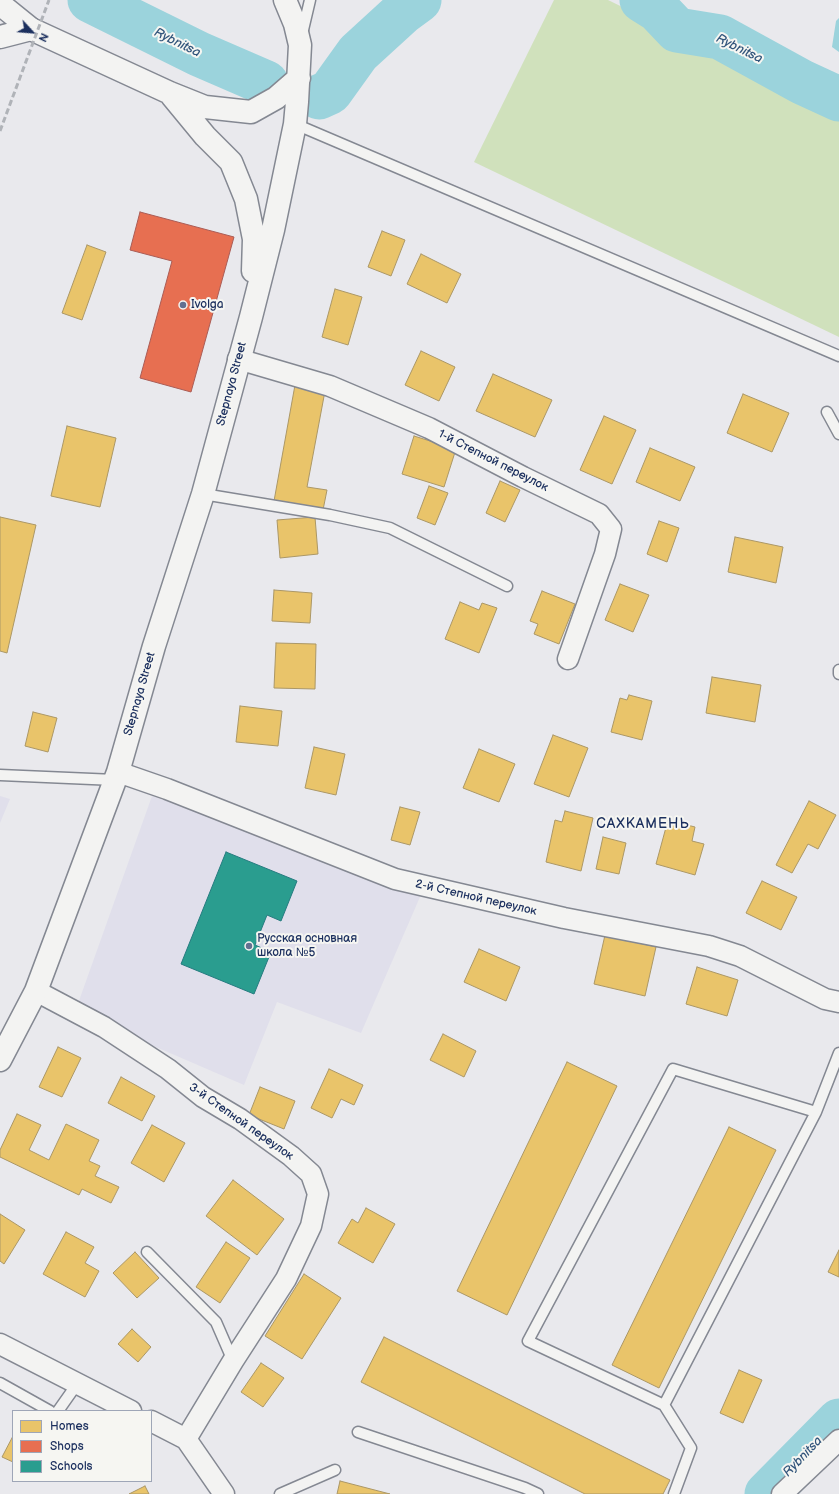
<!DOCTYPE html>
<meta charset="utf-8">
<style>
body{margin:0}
#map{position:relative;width:839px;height:1494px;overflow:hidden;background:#e9e9ed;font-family:"Balsamiq Sans",sans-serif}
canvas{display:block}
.legend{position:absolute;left:12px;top:1410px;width:140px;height:72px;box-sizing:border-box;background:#f6f6f2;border:1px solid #9ea6b7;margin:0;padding:5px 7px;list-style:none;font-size:12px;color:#1b2f5e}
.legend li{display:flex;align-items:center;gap:8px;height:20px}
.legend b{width:20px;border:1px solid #9ea6b7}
.north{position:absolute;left:12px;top:12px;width:40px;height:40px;-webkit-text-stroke:3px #f6f6f2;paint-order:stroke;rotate:116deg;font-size:11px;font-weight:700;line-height:16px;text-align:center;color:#1b2f5e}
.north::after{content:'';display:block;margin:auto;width:14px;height:18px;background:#1b2f5e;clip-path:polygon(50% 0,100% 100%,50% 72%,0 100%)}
</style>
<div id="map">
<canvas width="839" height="1494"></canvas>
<ul class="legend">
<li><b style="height:11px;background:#e9c46a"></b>Homes</li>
<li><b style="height:11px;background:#e76f51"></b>Shops</li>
<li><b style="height:11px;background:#2a9d8f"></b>Schools</li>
</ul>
<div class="north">N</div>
</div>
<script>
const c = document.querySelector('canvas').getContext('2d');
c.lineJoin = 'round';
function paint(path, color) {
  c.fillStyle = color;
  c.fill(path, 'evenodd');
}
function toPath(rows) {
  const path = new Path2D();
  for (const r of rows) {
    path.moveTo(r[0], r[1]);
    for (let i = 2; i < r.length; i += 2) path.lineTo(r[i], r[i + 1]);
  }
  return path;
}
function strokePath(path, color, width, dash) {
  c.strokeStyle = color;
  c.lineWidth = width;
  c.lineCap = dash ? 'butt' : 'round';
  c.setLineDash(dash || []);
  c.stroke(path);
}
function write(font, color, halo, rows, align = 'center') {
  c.font = font + ' "Balsamiq Sans",sans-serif';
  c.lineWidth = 4;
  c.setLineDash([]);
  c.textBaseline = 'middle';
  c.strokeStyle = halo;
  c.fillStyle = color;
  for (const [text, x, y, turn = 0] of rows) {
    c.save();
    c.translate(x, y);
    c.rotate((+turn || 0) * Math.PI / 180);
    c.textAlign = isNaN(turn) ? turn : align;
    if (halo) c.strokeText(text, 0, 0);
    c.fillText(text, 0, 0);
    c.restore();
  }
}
paint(toPath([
 [0,796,10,799,0,823],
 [152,796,423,890,361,1033,277,1002,244,1085,75,1012]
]), '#e0dfeb');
paint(toPath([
 [554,0,608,0,839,113,839,337,474,162]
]), '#d0e1bc');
paint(toPath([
 [839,18,839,52,832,47,836,21]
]), '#9bd3dc');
const homes = toPath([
 [382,231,405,240,391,276,368,267,382,231],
 [87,245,106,252,82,320,62,313,87,245],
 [421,254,461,274,447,303,407,284,421,254],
 [335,289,362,297,348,345,322,337,335,289],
 [421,351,455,367,439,401,405,385,421,351],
 [493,374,552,400,535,437,476,411,493,374],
 [295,385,325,391,307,487,327,490,323,510,274,501,295,385],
 [743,394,789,413,772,452,727,433,743,394],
 [604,416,636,430,612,484,580,470,604,416],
 [67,426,116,438,100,507,51,496,67,426],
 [414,436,456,449,444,487,402,474,414,436],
 [650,448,695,467,680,501,636,482,650,448],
 [500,481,520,490,505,522,486,513,500,481],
 [429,486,448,493,435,525,417,518,429,486],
 [0,517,36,525,7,653,0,651,0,517],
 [315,517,318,554,280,558,277,520,315,517],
 [659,521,679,528,667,562,647,554,659,521],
 [735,537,783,547,776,583,728,572,735,537],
 [620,584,649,595,633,632,605,620,620,584],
 [274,590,312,593,310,623,272,621,274,590],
 [542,591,575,604,559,644,534,634,538,624,530,621,542,591],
 [460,602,479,610,482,603,497,608,479,653,445,639,460,602],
 [276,643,316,644,315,689,274,688,276,643],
 [712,677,761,685,755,722,706,713,712,677],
 [629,695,652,701,642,740,611,732,620,698,627,700,629,695],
 [240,706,282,711,278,746,236,742,240,706],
 [33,712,57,718,48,752,25,746,33,712],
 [553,735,588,748,569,797,534,784,553,735],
 [314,747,345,754,336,795,305,788,314,747],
 [479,749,515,764,499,802,463,788,479,749],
 [809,801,836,815,818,849,808,844,792,873,776,865,809,801],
 [400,807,420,812,410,845,391,840,400,807],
 [565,811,593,818,581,871,546,862,555,820,562,822,565,811],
 [668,820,695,827,692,841,704,844,695,875,656,864,668,820],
 [603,837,626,843,619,874,596,869,603,837],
 [762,881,797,897,781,930,746,913,762,881],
 [605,935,656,947,645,996,594,984,605,935],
 [479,949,520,967,506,1001,464,982,479,949],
 [697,967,738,980,727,1016,686,1004,697,967],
 [443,1034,476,1051,464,1077,430,1060,443,1034],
 [58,1047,81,1058,62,1097,39,1087,58,1047],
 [567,1062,617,1086,507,1315,457,1291,567,1062],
 [329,1069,363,1085,354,1105,341,1099,332,1118,311,1108,329,1069],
 [121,1077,155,1096,142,1121,108,1103,121,1077],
 [260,1087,295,1101,284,1129,249,1115,260,1087],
 [17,1114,41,1125,29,1150,49,1160,66,1124,99,1140,89,1161,100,1166,95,1176,119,1187,111,1203,82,1189,79,1195,0,1157,0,1150,17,1114],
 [152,1125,185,1143,164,1182,131,1163,152,1125],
 [729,1127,776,1150,659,1388,612,1365,729,1127],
 [233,1180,284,1219,257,1255,206,1216,233,1180],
 [366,1208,395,1224,373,1263,338,1243,352,1219,358,1223,366,1208],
 [0,1214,25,1230,4,1264,0,1261,0,1214],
 [66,1232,94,1247,85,1263,99,1271,85,1297,43,1274,66,1232],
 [226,1242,250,1258,220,1303,196,1287,226,1242],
 [839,1250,839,1277,828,1272,839,1250],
 [135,1252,159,1278,137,1298,113,1273,135,1252],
 [304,1274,341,1298,302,1359,265,1336,304,1274],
 [132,1329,151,1347,138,1362,118,1344,132,1329],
 [384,1337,670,1480,663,1494,585,1494,361,1382,384,1337],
 [261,1363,284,1378,263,1407,241,1392,261,1363],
 [739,1370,762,1380,743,1423,720,1413,739,1370],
 [13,1436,13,1462,2,1457,13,1436],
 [340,1481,390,1494,337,1494,340,1481],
 [145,1486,149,1494,129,1494,145,1486]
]);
paint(homes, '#e9c46a');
strokePath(homes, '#ab9766', 1);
const shops = toPath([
 [140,212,234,237,191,392,140,378,172,261,130,250,140,212]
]);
paint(shops, '#e76f51');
strokePath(shops, '#aa5c55', 1);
const schools = toPath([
 [226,852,297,881,281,921,267,915,255,945,271,952,254,994,181,964,226,852]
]);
paint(schools, '#2a9d8f');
strokePath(schools, '#267c80', 1);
strokePath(toPath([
 [90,0,199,54,266,83],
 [642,0,658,10,677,30,720,37,802,82,839,99],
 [319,97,330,92,358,53,404,11,419,0],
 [767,1494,839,1421]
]), '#9bd3dc', 45);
const service = toPath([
 [302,34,310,0],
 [295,124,839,356],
 [827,412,839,434],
 [203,494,330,515,390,528,507,586],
 [839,670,839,674],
 [0,775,115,780],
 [816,1112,673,1069,528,1341,664,1405,816,1112,839,1053],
 [147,1252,216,1322,233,1361],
 [0,1383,50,1411],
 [664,1405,691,1448,674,1494],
 [58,1411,77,1384],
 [358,1432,525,1488,538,1494],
 [280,1494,335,1470]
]);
const minor = toPath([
 [238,359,330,386,429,428,523,477,599,514,611,529,605,554,568,659],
 [118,772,167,789,395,879,564,918,709,946,740,956,825,999,839,1002],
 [36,991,104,1027,168,1069,203,1097,240,1119,291,1156,311,1174,318,1194,311,1226,286,1279,233,1361,186,1439],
 [0,1344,131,1411],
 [151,1421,186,1439,224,1494],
 [782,1494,839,1440]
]);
const tertiary = toPath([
 [0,37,31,29]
]);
const secondary = toPath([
 [0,4,31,29,170,93,205,107,251,112,276,98,299,78],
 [172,96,205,136,231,162,246,199,254,239,253,271],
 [0,1060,36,991,118,772,154,646,203,494,251,317,273,230,295,124,297,102,300,45,295,24,285,0]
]);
strokePath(service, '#848892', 13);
strokePath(minor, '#848892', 23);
strokePath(tertiary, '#848892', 25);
strokePath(secondary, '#848892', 25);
strokePath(service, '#f3f3f2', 10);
strokePath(minor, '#f3f3f2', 20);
strokePath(tertiary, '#f3f3f2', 22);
strokePath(secondary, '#f3f3f2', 22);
strokePath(toPath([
 [0,131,49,0]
]), '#b0b3b8', 3, [6, 3]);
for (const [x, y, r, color] of [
 [183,305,4,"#637090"],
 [249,946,4,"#637090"]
]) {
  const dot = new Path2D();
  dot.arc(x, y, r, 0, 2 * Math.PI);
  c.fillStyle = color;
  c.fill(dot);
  strokePath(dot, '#f6f6f2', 1.5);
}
write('12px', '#1b2f5e', '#f6f6f2', [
 ["Ivolga",191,305],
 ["Русская основная",257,939],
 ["школа №5",257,953]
], 'left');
write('12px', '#1b2f5e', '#f6f6f2', [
 ["Stepnaya Street",232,384,-75],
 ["1-й Степной переулок",493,461,27],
 ["Stepnaya Street",140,694,-74],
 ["2-й Степной переулок",476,898,13],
 ["3-й Степной переулок",241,1122,35]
]);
write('italic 13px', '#33567c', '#f6f6f2', [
 ["Rybnitsa",177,43,26],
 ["Rybnitsa",739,49,26],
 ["Rybnitsa",803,1457,-46]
]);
c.letterSpacing = '1px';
write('14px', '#1b2f5e', '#f6f6f2', [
 ["САХКАМЕНЬ",643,824]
]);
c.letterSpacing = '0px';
</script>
